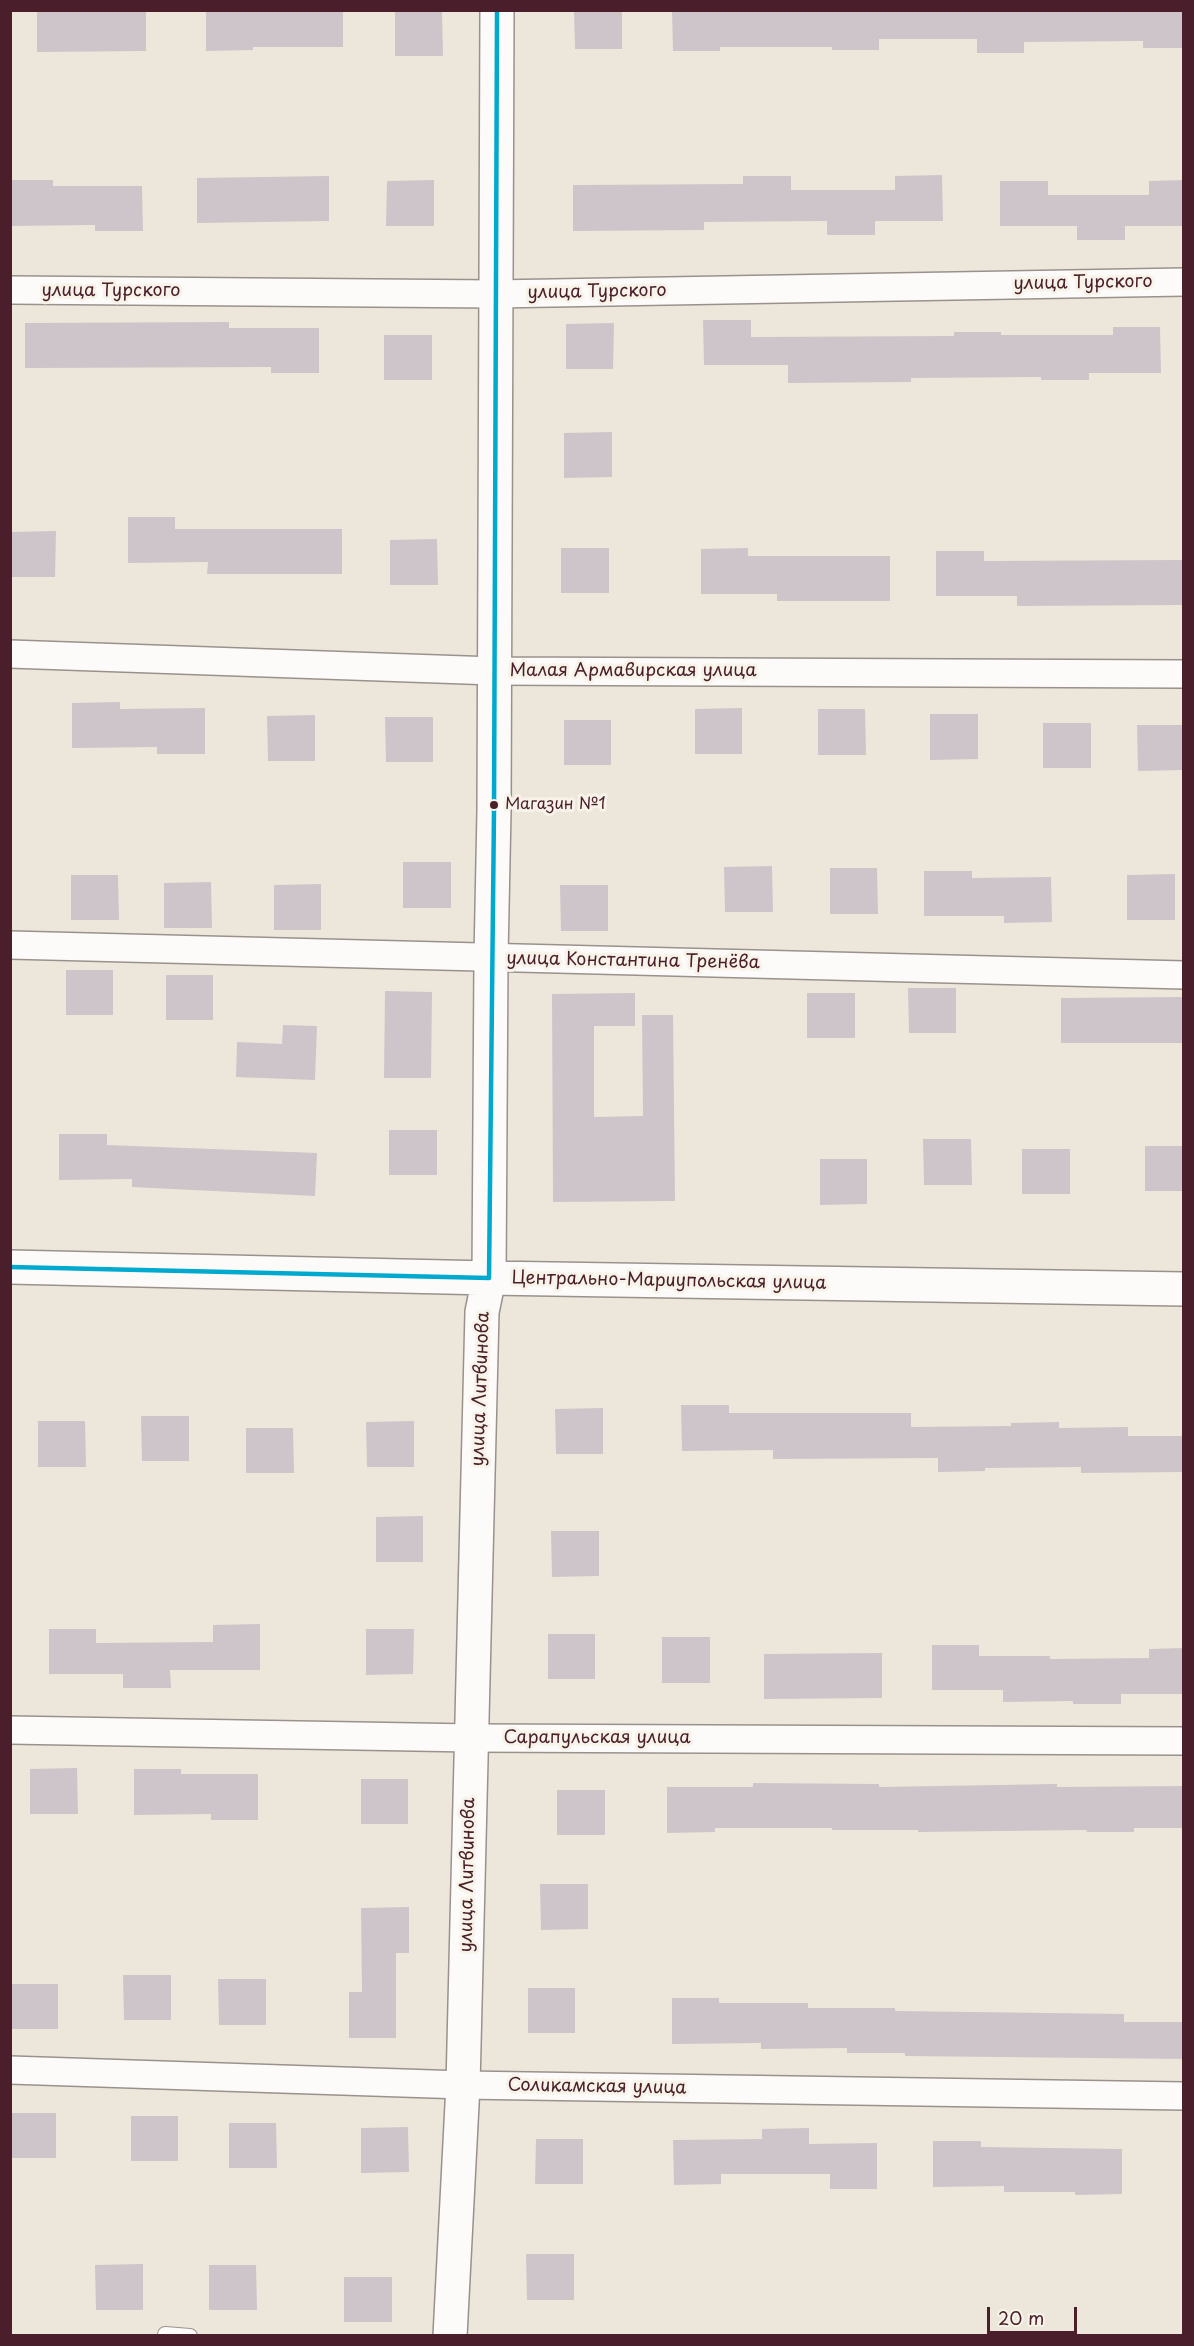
<!DOCTYPE html>
<meta charset="utf-8">
<style>
body{margin:0}
#map{position:relative;width:1194px;height:2346px;overflow:hidden;background:#ede7db;font-family:"Playpen Sans",sans-serif}
canvas{display:block}
.frame{position:absolute;inset:0;border:12px solid #4a1f2b;pointer-events:none}
.scale{position:absolute;left:987px;top:2307px;width:90px;height:27px;box-sizing:border-box;border:3px solid #4a1f2b;border-top:0;padding-left:8px;font-size:18px;line-height:21px;white-space:nowrap;color:#4a1f2b;-webkit-text-stroke:4px #f7f3e8;paint-order:stroke}
</style>
<div id="map">
<canvas width="1194" height="2346"></canvas>
<div class="frame"></div>
<div class="scale">20 m</div>
</div>
<script>
const c = document.querySelector('canvas').getContext('2d');
c.lineJoin = 'round';
function paint(path, color) {
  c.fillStyle = color;
  c.fill(path, 'evenodd');
}
function toPath(rows) {
  const path = new Path2D();
  for (const r of rows) {
    path.moveTo(r[0], r[1]);
    for (let i = 2; i < r.length; i += 2) path.lineTo(r[i], r[i + 1]);
  }
  return path;
}
function strokePath(path, color, width, dash) {
  c.strokeStyle = color;
  c.lineWidth = width;
  c.lineCap = dash ? 'butt' : 'round';
  c.setLineDash(dash || []);
  c.stroke(path);
}
function write(font, color, halo, rows, align = 'center') {
  c.font = font + ' "Playpen Sans",sans-serif';
  c.lineWidth = 6;
  c.setLineDash([]);
  c.textBaseline = 'middle';
  c.strokeStyle = halo;
  c.fillStyle = color;
  for (const [text, x, y, turn = 0] of rows) {
    c.save();
    c.translate(x, y);
    c.rotate((+turn || 0) * Math.PI / 180);
    c.textAlign = isNaN(turn) ? turn : align;
    if (halo) c.strokeText(text, 0, 0);
    c.fillText(text, 0, 0);
    c.restore();
  }
}
paint(toPath([
 [37,10,146,10,146,51,37,52],
 [206,10,343,10,343,47,253,47,253,50,206,51],
 [574,10,622,10,622,49,575,49],
 [672,10,1184,10,1184,48,1143,48,1143,41,1024,42,1024,53,977,53,977,39,879,39,879,50,832,50,832,47,720,47,720,51,673,51],
 [395,11,442,11,443,56,395,56],
 [942,175,943,221,875,221,875,235,827,235,827,221,704,222,704,230,573,231,573,185,743,184,743,176,791,176,791,190,895,190,895,176],
 [329,176,329,221,197,223,197,178],
 [10,180,53,180,53,186,142,186,143,231,95,231,95,225,10,226],
 [434,180,434,226,386,226,387,181],
 [1184,180,1184,226,1125,226,1125,240,1077,240,1077,226,1000,226,1000,181,1048,181,1048,195,1149,195,1149,181],
 [703,320,751,320,751,337,954,336,954,332,1001,332,1001,335,1113,335,1113,327,1160,327,1161,373,1089,373,1089,380,1041,380,1041,377,911,378,911,382,788,383,788,365,704,365],
 [229,322,229,328,319,328,319,373,271,373,271,367,25,368,25,323],
 [614,323,613,369,566,369,566,324],
 [384,335,432,335,432,380,384,380],
 [612,432,612,477,564,478,564,433],
 [128,517,175,517,175,529,342,529,342,574,207,574,208,562,128,563],
 [56,531,55,577,10,577,10,532],
 [437,539,438,585,390,585,390,540],
 [561,548,609,548,609,593,561,593],
 [748,548,748,556,890,556,890,601,777,601,777,594,701,594,701,549],
 [936,551,984,551,984,561,1184,560,1184,605,1017,606,1017,596,936,596],
 [120,702,120,709,205,708,205,754,157,754,157,747,72,748,72,703],
 [742,708,742,754,695,754,695,709],
 [818,709,865,709,866,755,818,755],
 [930,714,978,714,978,759,930,760],
 [315,715,315,761,268,761,267,716],
 [385,717,433,717,433,762,386,762],
 [564,720,611,720,611,765,564,765],
 [1043,723,1091,723,1091,768,1043,768],
 [1137,725,1184,725,1184,770,1138,771],
 [403,862,451,862,451,908,403,908],
 [772,866,773,912,725,912,724,867],
 [830,868,877,868,878,914,830,914],
 [924,871,972,871,972,878,1051,877,1052,922,1004,923,1004,916,924,916],
 [1175,874,1175,920,1127,920,1127,875],
 [71,875,118,875,119,920,71,920],
 [211,882,212,928,164,928,164,883],
 [321,884,321,930,274,930,274,885],
 [560,885,608,885,608,931,561,931],
 [66,970,113,970,113,1015,66,1015],
 [166,975,213,975,213,1020,166,1020],
 [908,988,956,988,956,1033,909,1033],
 [385,991,432,992,431,1078,384,1078],
 [635,993,635,1026,594,1026,594,1117,643,1116,642,1015,673,1015,675,1201,553,1202,552,994],
 [807,993,855,993,855,1038,807,1038],
 [1184,997,1184,1043,1061,1043,1061,998],
 [283,1025,317,1026,315,1080,236,1077,237,1042,282,1044],
 [389,1130,437,1130,437,1175,389,1175],
 [59,1134,107,1134,107,1145,317,1153,315,1196,132,1187,132,1179,59,1180],
 [923,1139,971,1139,972,1185,924,1185],
 [1145,1146,1184,1146,1184,1191,1145,1191],
 [1022,1149,1070,1149,1070,1194,1022,1194],
 [820,1159,867,1159,867,1204,820,1205],
 [681,1405,729,1405,729,1413,911,1413,911,1427,1011,1426,1011,1423,1059,1422,1059,1428,1128,1427,1128,1436,1184,1436,1184,1472,1081,1473,1081,1467,985,1468,985,1471,938,1472,938,1458,773,1459,773,1450,682,1451],
 [603,1408,603,1454,556,1454,555,1409],
 [141,1416,189,1416,189,1461,142,1461],
 [38,1421,85,1421,86,1467,38,1467],
 [414,1421,414,1467,367,1467,366,1422],
 [246,1428,293,1428,294,1473,246,1473],
 [423,1516,423,1562,376,1562,376,1517],
 [551,1531,599,1531,599,1576,552,1577],
 [260,1624,260,1670,170,1670,171,1688,123,1688,123,1674,49,1674,49,1629,96,1629,96,1643,213,1642,213,1625],
 [366,1629,414,1629,413,1674,366,1675],
 [548,1634,595,1634,595,1679,548,1679],
 [662,1637,710,1637,710,1683,662,1683],
 [932,1645,979,1645,979,1656,1050,1656,1050,1659,1149,1658,1149,1649,1184,1648,1184,1694,1121,1694,1121,1704,1073,1704,1073,1701,1003,1702,1003,1690,932,1690],
 [882,1653,882,1698,764,1699,764,1654],
 [77,1768,78,1814,30,1814,30,1769],
 [134,1769,181,1769,181,1774,258,1774,258,1820,211,1820,211,1814,134,1815],
 [361,1779,408,1779,408,1824,361,1824],
 [753,1783,879,1784,879,1787,1057,1784,1057,1787,1184,1786,1184,1828,1134,1828,1134,1832,1087,1832,1086,1830,918,1832,918,1830,832,1830,832,1828,715,1828,715,1832,667,1833,667,1787,753,1787],
 [557,1790,605,1790,605,1835,557,1835],
 [540,1884,588,1884,588,1929,541,1930],
 [409,1907,409,1953,396,1953,396,2038,349,2038,349,1992,362,1992,361,1908],
 [123,1975,171,1975,171,2020,124,2020],
 [218,1979,266,1979,266,2025,219,2025],
 [10,1984,58,1984,58,2029,11,2029],
 [528,1988,575,1988,575,2033,528,2033],
 [672,1998,719,1998,719,2003,808,2003,808,2008,895,2008,895,2011,1124,2014,1124,2022,1184,2022,1184,2059,905,2056,905,2053,847,2053,847,2048,761,2049,761,2043,672,2044],
 [10,2113,56,2113,56,2158,10,2158],
 [131,2116,178,2116,178,2161,131,2161],
 [229,2123,276,2123,277,2168,229,2168],
 [408,2127,409,2172,361,2173,361,2128],
 [809,2128,809,2144,877,2143,877,2189,830,2189,830,2174,721,2174,721,2184,674,2185,673,2140,762,2139,762,2129],
 [536,2139,583,2139,583,2184,535,2184],
 [933,2141,981,2141,981,2147,1122,2149,1122,2194,1075,2195,1075,2192,1004,2192,1004,2186,933,2187],
 [526,2254,574,2254,574,2300,527,2300],
 [143,2264,143,2310,96,2310,95,2265],
 [209,2265,256,2265,257,2310,209,2310],
 [344,2277,392,2277,392,2322,344,2322]
]), '#cdc5c9');
const service = toPath([
 [165,2334,190,2336]
]);
const minor = toPath([
 [10,290,495,294,1184,282],
 [10,654,494,671,1184,674],
 [10,945,1184,975],
 [10,1730,472,1738,1184,1741],
 [10,2070,463,2085,1184,2096]
]);
const tertiary = toPath([
 [10,1267,489,1278,1184,1289],
 [450,2336,463,2085,482,1312,489,1278,491,957,494,811,497,10]
]);
strokePath(service, '#9a918c', 16);
strokePath(minor, '#9a918c', 30);
strokePath(tertiary, '#9a918c', 36);
strokePath(service, '#fcfbfa', 14);
strokePath(minor, '#fcfbfa', 27);
strokePath(tertiary, '#fcfbfa', 33);
strokePath(toPath([
 [10,1267,489,1278],
 [489,1278,494,811,497,10]
]), '#00a9ce', 4.5);
for (const [x, y, r, color] of [
 [494,805,5,"#4a1f2b"]
]) {
  const dot = new Path2D();
  dot.arc(x, y, r, 0, 2 * Math.PI);
  c.fillStyle = color;
  c.fill(dot);
  strokePath(dot, '#f7f3e8', 2);
}
write('16px', '#4a1f2b', '#f7f3e8', [
 ["Магазин №1",505,805]
], 'left');
write('18px', '#4a1f2b', '#f7f3e8', [
 ["улица Турского",1083,283,-1],
 ["улица Турского",111,291],
 ["улица Турского",597,292,-1],
 ["Малая Армавирская улица",633,671],
 ["улица Константина Тренёва",633,961,1],
 ["Центрально-Мариупольская улица",669,1281,1],
 ["улица Литвинова",481,1389,-88],
 ["Сарапульская улица",597,1738],
 ["улица Литвинова",468,1875,-89],
 ["Соликамская улица",597,2087,1]
]);
</script>
